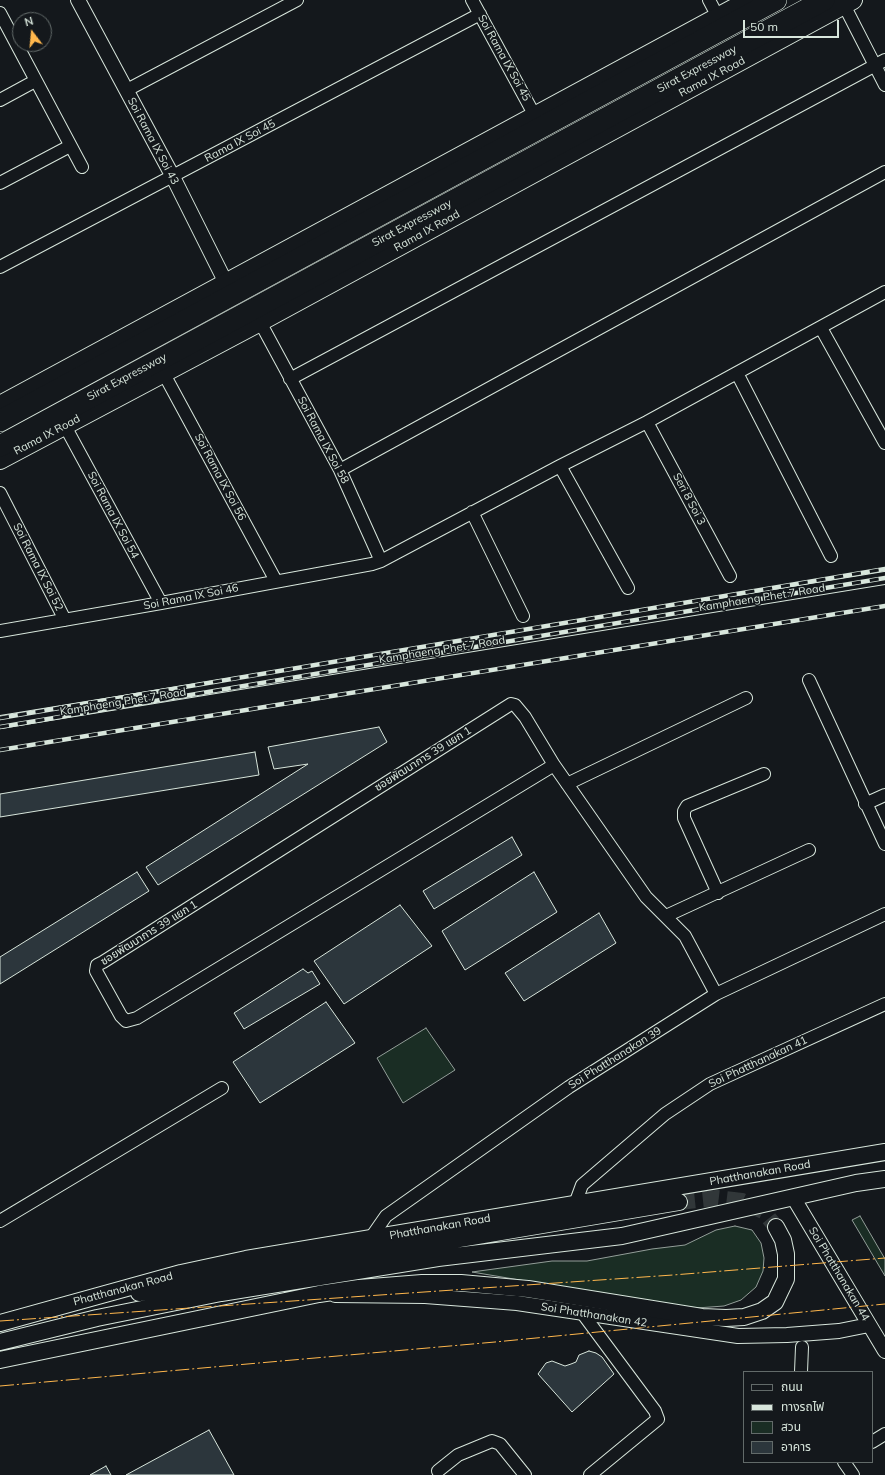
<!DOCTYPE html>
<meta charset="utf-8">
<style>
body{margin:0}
#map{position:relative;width:885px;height:1475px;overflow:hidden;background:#14181c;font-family:Mulish,"Noto Sans Thai",sans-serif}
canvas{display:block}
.legend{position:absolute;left:743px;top:1371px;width:130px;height:92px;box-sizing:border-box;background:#14181c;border:1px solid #626a69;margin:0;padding:5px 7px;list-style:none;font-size:12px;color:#d8e6dc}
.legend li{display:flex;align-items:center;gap:8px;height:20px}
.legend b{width:20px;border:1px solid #626a69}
.north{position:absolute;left:12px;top:12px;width:40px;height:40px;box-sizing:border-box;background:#14181c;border:1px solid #626a69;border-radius:50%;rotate:344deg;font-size:11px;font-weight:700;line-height:16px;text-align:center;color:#d8e6dc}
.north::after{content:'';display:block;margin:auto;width:14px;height:18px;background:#ffb74d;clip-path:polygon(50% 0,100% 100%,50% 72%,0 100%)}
.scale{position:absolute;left:743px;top:20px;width:96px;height:18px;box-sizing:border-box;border:2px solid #d8e6dc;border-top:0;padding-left:5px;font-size:12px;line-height:14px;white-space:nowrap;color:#d8e6dc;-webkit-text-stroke:3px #14181c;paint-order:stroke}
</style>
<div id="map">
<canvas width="885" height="1475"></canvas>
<ul class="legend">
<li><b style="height:5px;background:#14181c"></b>ถนน</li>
<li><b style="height:5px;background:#d8e6dc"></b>ทางรถไฟ</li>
<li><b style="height:11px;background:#1a2d24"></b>สวน</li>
<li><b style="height:11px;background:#2c363c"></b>อาคาร</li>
</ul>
<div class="north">N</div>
<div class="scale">50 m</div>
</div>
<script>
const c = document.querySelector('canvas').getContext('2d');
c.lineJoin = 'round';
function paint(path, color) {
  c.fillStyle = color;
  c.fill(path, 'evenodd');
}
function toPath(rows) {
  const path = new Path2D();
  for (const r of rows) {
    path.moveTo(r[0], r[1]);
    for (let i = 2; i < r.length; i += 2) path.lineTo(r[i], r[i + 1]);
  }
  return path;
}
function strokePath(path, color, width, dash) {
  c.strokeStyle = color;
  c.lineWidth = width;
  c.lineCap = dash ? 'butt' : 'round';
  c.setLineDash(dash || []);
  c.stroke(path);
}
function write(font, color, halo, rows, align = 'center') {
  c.font = font + ' Mulish,"Noto Sans Thai",sans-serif';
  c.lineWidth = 3;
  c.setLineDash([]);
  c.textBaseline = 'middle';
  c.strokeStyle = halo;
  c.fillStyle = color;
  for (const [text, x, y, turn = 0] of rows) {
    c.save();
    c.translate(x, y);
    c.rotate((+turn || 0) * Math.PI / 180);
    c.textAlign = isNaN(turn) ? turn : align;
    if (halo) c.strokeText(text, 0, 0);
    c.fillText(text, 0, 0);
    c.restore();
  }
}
const green = toPath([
 [426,1028,455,1070,403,1103,377,1058,426,1028],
 [860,1216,885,1259,885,1276,852,1220,860,1216],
 [735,1226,752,1230,761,1243,764,1258,763,1271,756,1287,741,1300,724,1306,697,1308,639,1300,472,1272,552,1261,587,1261,652,1249,685,1245,716,1230,735,1226]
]);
paint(green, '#1a2d24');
strokePath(green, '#939e99', 1);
const building = toPath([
 [379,727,387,742,158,885,146,867,308,764,274,769,268,747,379,727],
 [255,752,259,775,0,817,0,794,255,752],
 [512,837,522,855,434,909,423,891,512,837],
 [137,872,149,891,0,984,0,957,137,872],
 [534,872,557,912,465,970,442,931,534,872],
 [400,905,432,946,344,1004,314,961,400,905],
 [599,913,616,943,524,1001,505,973,599,913],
 [303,969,308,973,312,971,320,984,244,1029,234,1013,303,969],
 [326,1002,355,1043,260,1103,233,1062,326,1002],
 [589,1351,596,1353,602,1357,614,1374,572,1412,538,1374,546,1363,552,1361,565,1366,571,1364,576,1362,579,1355,589,1351],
 [209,1430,234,1475,126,1475,209,1430],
 [106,1466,111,1475,90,1475,106,1466]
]);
paint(building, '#2c363c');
strokePath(building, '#d8e6dc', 1);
strokePath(toPath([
 [679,1202,717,1198,742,1201,763,1211,776,1227]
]), '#313739', 16, [16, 8]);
const minor = toPath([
 [472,0,535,116],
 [709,0,718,17],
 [844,5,885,85],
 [0,13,82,167],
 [127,90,297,0],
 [0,100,35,81],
 [0,183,70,146],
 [0,267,480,14],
 [260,322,340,470,381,561],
 [821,328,885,443],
 [737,373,831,556],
 [164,374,276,581],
 [290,379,885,60],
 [647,422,730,576],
 [65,426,161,603],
 [560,466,628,588],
 [340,470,885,172],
 [0,493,65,620],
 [472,512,523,616],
 [0,631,161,603,372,564,381,561,560,466,647,422,885,292],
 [809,680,885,844],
 [0,722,885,578],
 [554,765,137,1018,126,1021,121,1016,96,971,97,965,103,962,511,704,515,705,525,717,554,765,646,897,685,936,716,994],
 [567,784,746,698],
 [865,804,885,795],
 [718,893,684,818,684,811,687,806,764,774],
 [666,916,809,850],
 [575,1204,582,1185,665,1114,710,1084,885,1004],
 [0,1221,222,1088],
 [370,1239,386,1216,569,1087,716,994,885,914],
 [583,1314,655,1411,658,1419,590,1475],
 [801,1372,802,1347],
 [872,1442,885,1434],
 [844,1462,853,1475],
 [438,1471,458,1455,492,1441,500,1444,525,1475]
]);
const tertiary = toPath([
 [78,0,173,177,226,283],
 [793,1197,885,1351],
 [335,1295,425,1296,517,1303,738,1336,787,1335,839,1331,869,1325]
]);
const secondary = toPath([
 [139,1293,679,1202],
 [0,1323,181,1273,246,1259,885,1152],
 [0,1342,97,1318,221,1293,438,1258,622,1236,856,1183,885,1179],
 [0,1360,319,1294,359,1288,422,1283,461,1283,528,1289,702,1317,726,1318,744,1317,762,1311,775,1302,786,1279,786,1254,783,1240,776,1227]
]);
const primary = toPath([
 [0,405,749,0],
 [0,460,260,322,853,0]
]);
const motorway = toPath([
 [0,421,776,0],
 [0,446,824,0]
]);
strokePath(minor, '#d8e6dc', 14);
strokePath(tertiary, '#d8e6dc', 16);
strokePath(secondary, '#d8e6dc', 18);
strokePath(primary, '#d8e6dc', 20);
strokePath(motorway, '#d8e6dc', 22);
strokePath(minor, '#14181c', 12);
strokePath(tertiary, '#14181c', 14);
strokePath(secondary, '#14181c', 16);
strokePath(primary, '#14181c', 18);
strokePath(motorway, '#14181c', 21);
const rail = toPath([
 [0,718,885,569],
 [0,727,885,578],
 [0,750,885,606]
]);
strokePath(rail, '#d8e6dc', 4.5);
strokePath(rail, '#14181c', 3, [9]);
strokePath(toPath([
 [0,1321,673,1275,885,1258],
 [0,1386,495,1342,885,1304]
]), '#ffb74d', 1, [14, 3, 2, 3]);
write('11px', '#d8e6dc', '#14181c', [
 ["Soi Rama IX Soi 45",504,58,61],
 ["Sirat Expressway",697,69,-28],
 ["Rama IX Road",712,77,-28],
 ["Soi Rama IX Soi 43",153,141,62],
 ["Rama IX Soi 45",240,141,-28],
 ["Sirat Expressway",412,223,-28],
 ["Rama IX Road",427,231,-29],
 ["Sirat Expressway",127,377,-28],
 ["Rama IX Road",47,435,-28],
 ["Soi Rama IX Soi 58",323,440,62],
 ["Soi Rama IX Soi 56",220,477,62],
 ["Seri 8 Soi 3",689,499,62],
 ["Soi Rama IX Soi 54",113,515,62],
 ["Soi Rama IX Soi 52",38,567,63],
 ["Soi Rama IX Soi 46",191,597,-11],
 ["Kamphaeng Phet 7 Road",762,598,-9],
 ["Kamphaeng Phet 7 Road",442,650,-9],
 ["Kamphaeng Phet 7 Road",123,702,-9],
 ["ซอยพัฒนาการ 39 แยก 1",423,759,-32],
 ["ซอยพัฒนาการ 39 แยก 1",149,933,-32],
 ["Soi Phatthanakan 39",615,1058,-32],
 ["Soi Phatthanakan 41",758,1062,-25],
 ["Phatthanakan Road",760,1173,-10],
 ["Phatthanakan Road",440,1227,-10],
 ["Soi Phatthanakan 44",839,1274,59],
 ["Phatthanakan Road",123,1289,-15],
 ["Soi Phatthanakan 42",594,1315,9]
]);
</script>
